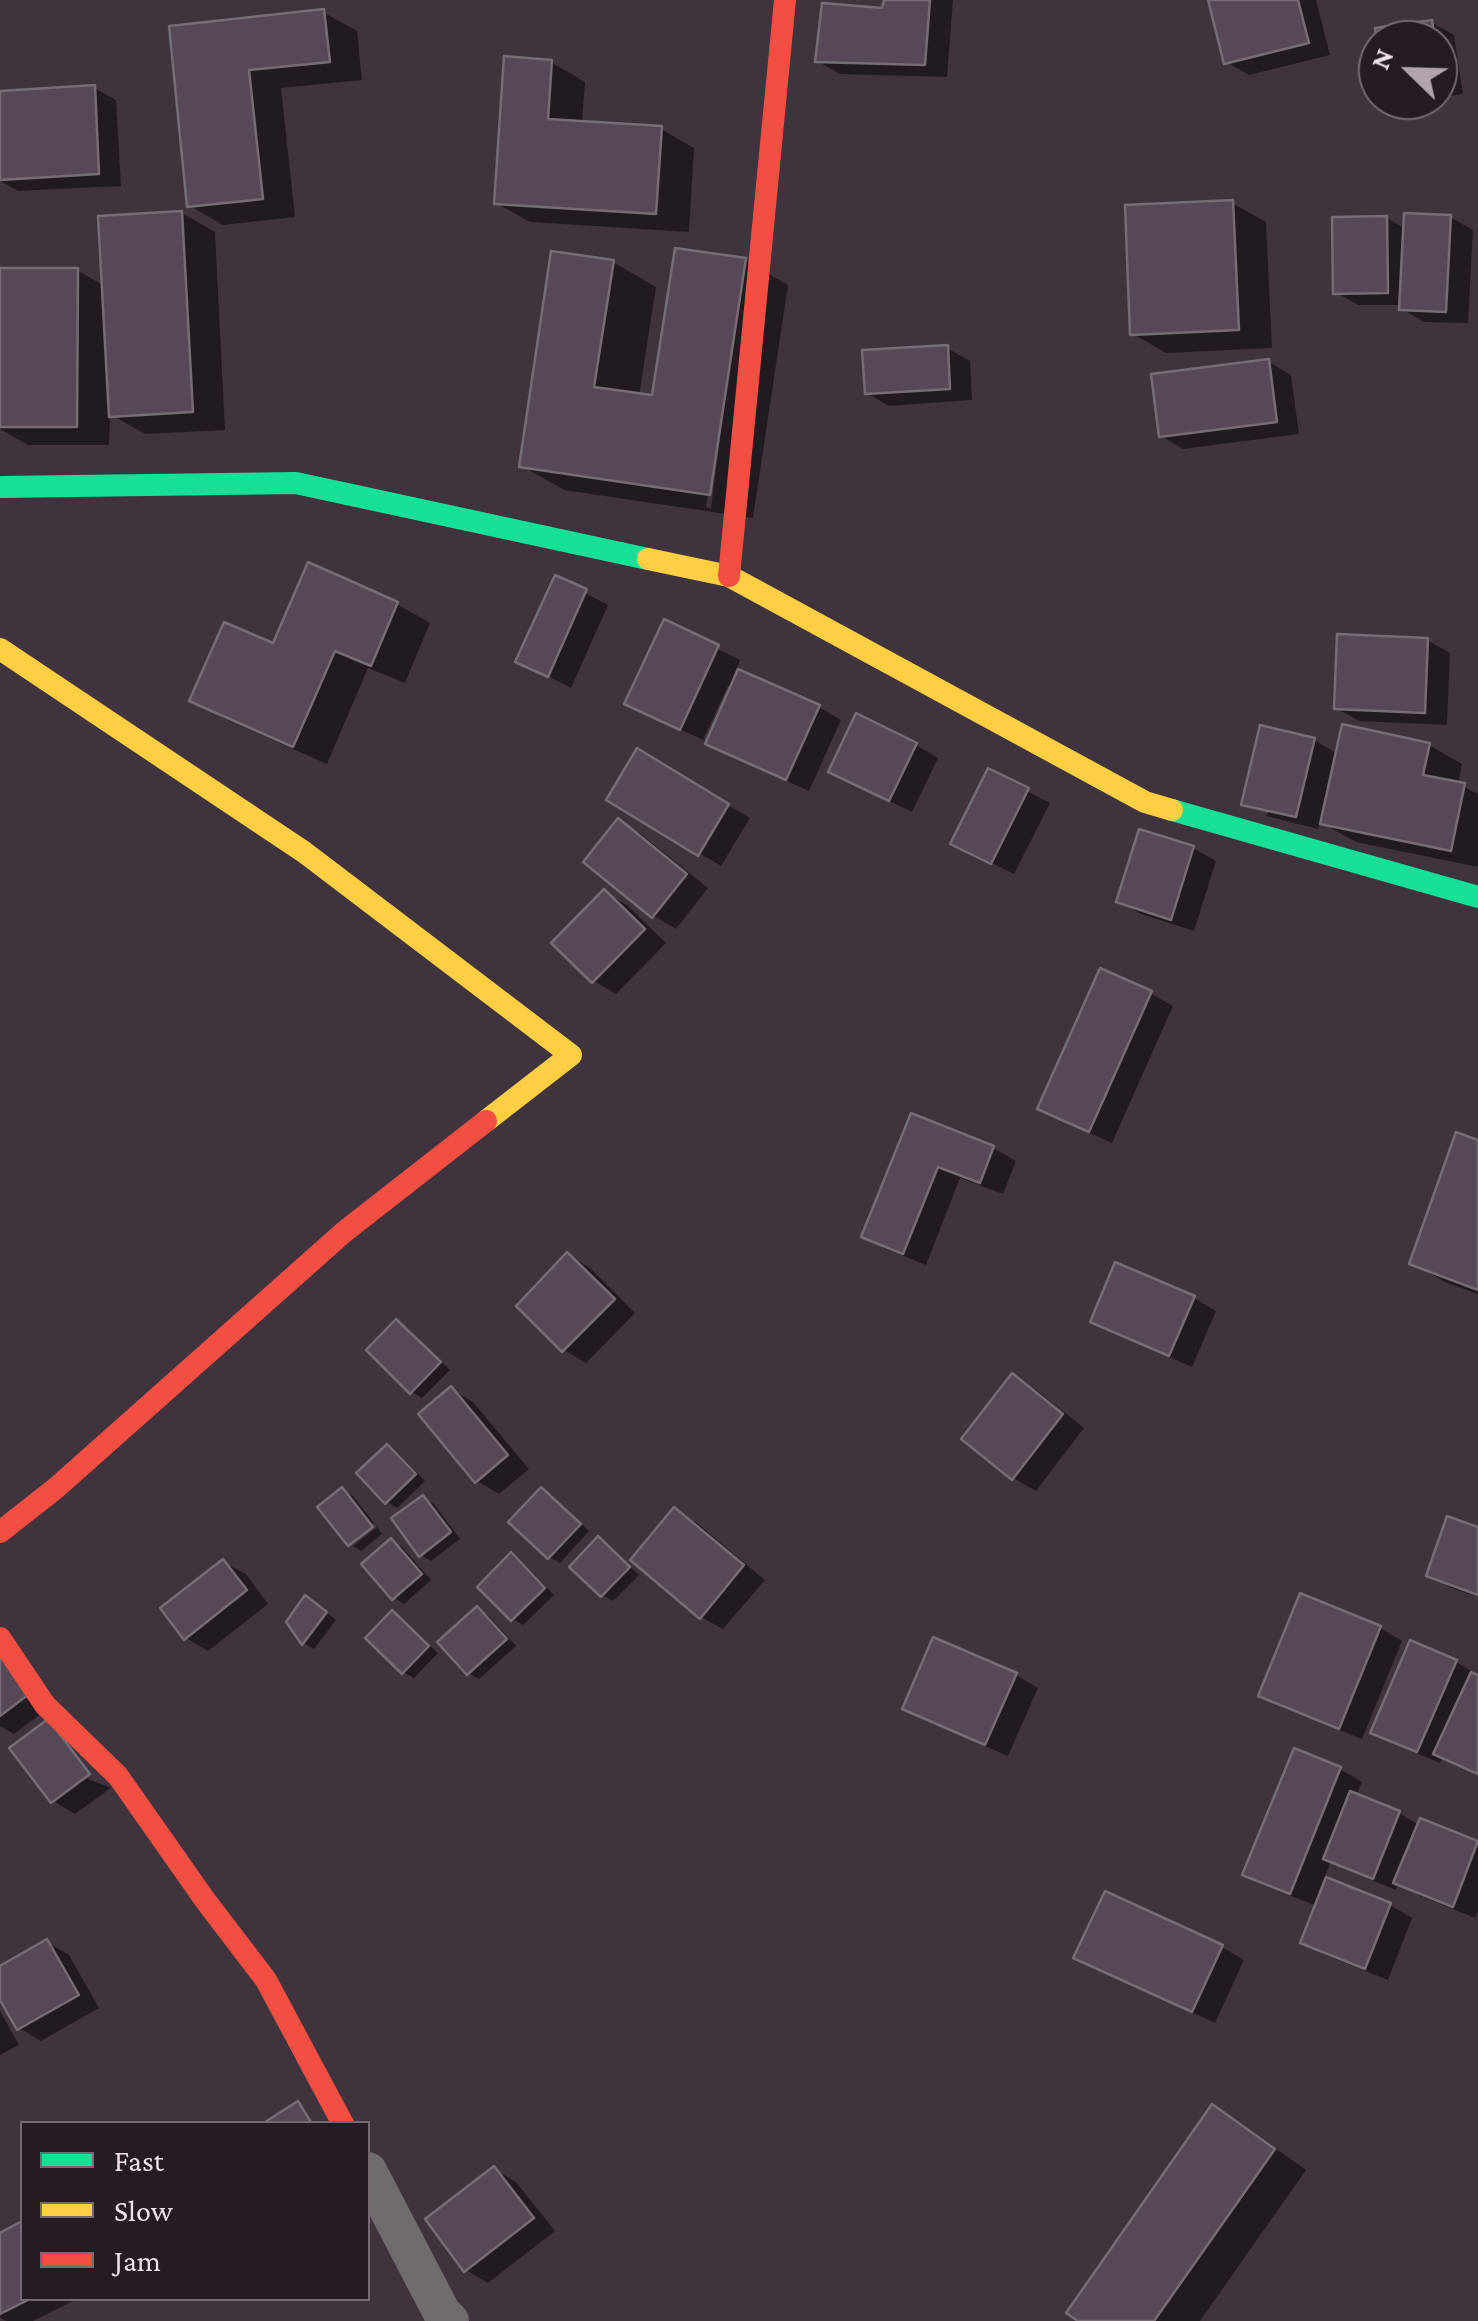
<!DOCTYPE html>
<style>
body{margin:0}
#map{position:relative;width:1478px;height:2321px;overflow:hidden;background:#3f343e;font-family:"Crimson Pro",serif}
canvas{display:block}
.legend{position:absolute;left:20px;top:2121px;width:350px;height:180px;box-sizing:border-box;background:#241b23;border:2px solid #756a73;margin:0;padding:12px 18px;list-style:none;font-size:30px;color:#eee0eb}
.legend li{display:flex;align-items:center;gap:20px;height:50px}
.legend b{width:50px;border:2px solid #756a73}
.north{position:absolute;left:1358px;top:20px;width:100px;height:100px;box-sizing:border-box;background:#241b23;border:2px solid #756a73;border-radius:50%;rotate:293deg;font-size:28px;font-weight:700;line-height:40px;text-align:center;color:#eee0eb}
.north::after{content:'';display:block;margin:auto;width:35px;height:45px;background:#b1a4ae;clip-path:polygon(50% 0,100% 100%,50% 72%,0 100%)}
</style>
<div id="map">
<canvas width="1478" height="2321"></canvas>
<ul class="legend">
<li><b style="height:12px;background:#16e098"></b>Fast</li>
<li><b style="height:12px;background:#ffcf43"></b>Slow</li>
<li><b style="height:12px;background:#f24e42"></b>Jam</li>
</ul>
<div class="north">N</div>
</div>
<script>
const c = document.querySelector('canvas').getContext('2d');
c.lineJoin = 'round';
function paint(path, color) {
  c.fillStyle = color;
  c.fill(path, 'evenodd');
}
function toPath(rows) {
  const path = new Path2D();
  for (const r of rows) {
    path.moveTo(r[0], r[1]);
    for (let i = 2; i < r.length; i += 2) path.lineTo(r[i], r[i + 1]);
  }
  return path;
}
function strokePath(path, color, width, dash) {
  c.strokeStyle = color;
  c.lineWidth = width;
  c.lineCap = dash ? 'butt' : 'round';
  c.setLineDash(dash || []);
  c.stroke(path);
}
paint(toPath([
 [887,0,953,0,947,77,840,74,817,61,884,11],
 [1219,0,1316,0,1330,55,1249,75,1226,62],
 [323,12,357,31,362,80,281,88,295,217,223,225,190,206,172,29],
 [1431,22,1454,35,1463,94,1438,98,1438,40,1379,40],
 [551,62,585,82,582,123,661,129,694,148,689,232,530,222,496,203],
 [94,88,116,100,121,186,18,191,0,181,0,93],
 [1232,203,1266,222,1272,348,1166,353,1133,334],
 [182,213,215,232,225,430,145,434,110,414,109,445,28,445,0,429,0,271,78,271,105,286],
 [1450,217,1473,230,1468,323,1424,322,1402,309,1402,305,1358,305,1335,292,1387,218,1406,229],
 [745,260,788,285,753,518,564,490,522,466,613,262,656,287,639,396,654,398],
 [741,274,711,508,706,507],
 [947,348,970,361,972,400,889,406,867,393],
 [1269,362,1291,375,1299,434,1183,449,1161,436],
 [556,578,608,605,571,688,519,661],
 [397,604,430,623,405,683,368,668,327,764,225,719,192,700,274,646],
 [665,622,740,660,736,670,819,707,841,720,809,791,731,756,709,743,732,688,728,686,703,740,649,715],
 [1427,640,1450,653,1447,725,1359,721,1336,708],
 [1314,740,1338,754,1429,745,1462,764,1458,784,1478,794,1478,867,1356,842,1320,822,1318,829,1266,816],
 [916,745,938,758,912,812,854,784],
 [638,752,750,818,721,866,609,799],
 [1027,791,1050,803,1014,874,975,855],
 [618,822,641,834,708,888,676,929,654,916,586,862],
 [1193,848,1216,861,1194,931,1141,914,1119,901],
 [604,892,627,905,666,943,616,994,594,981],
 [1150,993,1173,1006,1112,1143,1063,1121,1040,1108],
 [912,1116,993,1148,1016,1161,1003,1194,960,1178,926,1265,886,1249,864,1236],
 [1478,1143,1478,1294,1445,1282,1412,1263],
 [568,1255,590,1268,635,1313,586,1363,564,1350],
 [1194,1298,1216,1311,1192,1367,1115,1334,1093,1321],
 [397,1322,407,1328,450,1370,422,1398,412,1392,369,1349],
 [1013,1376,1035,1389,1084,1428,1036,1491,1013,1478],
 [451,1389,473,1402,529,1469,499,1494,477,1481],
 [387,1447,398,1453,425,1481,397,1508,387,1502],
 [342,1490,353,1496,374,1523,350,1542,350,1545,321,1507],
 [542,1490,552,1496,589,1531,560,1563,549,1557],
 [423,1498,434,1504,460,1539,431,1561,421,1555],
 [674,1510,697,1523,765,1580,723,1629,701,1617],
 [377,1527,382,1534,361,1551,353,1546],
 [1478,1529,1478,1597,1451,1588,1429,1575],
 [598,1540,609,1546,639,1575,613,1601,602,1595],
 [391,1541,402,1547,431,1580,404,1604,394,1598],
 [511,1556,522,1562,554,1595,523,1625,513,1619],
 [223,1562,246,1574,268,1604,208,1651,186,1638],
 [316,1604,336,1620,314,1649,304,1643,289,1622],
 [477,1609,488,1615,516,1646,479,1679,468,1673],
 [392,1614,403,1620,438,1653,414,1678,403,1672],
 [1380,1628,1402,1641,1362,1739,1283,1708,1261,1695],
 [0,1641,50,1707,14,1734,0,1726],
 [1456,1662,1478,1675,1478,1774,1443,1756,1440,1763,1395,1744,1373,1732],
 [1016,1675,1038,1688,1008,1756,927,1721,905,1708],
 [13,1749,111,1788,75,1814,53,1801],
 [1340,1769,1362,1782,1356,1796,1399,1813,1419,1825,1421,1821,1478,1844,1478,1911,1475,1918,1418,1895,1398,1883,1396,1890,1349,1871,1331,1861,1324,1879,1390,1905,1412,1918,1388,1980,1325,1955,1303,1942,1317,1906,1268,1887,1245,1874],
 [47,1942,69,1955,99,2008,41,2041,19,2028,0,1995,0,1969],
 [1222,1947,1244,1960,1215,2023,1099,1969],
 [0,2011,19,2045,0,2055],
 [1213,2108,1246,2127,1306,2170,1200,2321,1082,2321],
 [494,2169,516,2182,555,2231,488,2283,466,2270],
 [22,2224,22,2298,79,2298,33,2321,6,2321,0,2317,0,2235]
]), '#0007');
const building = toPath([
 [884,0,930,0,925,65,815,62,822,3,882,8,884,0],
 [1208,0,1298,0,1309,43,1224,64,1208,0],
 [324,9,330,62,249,70,263,199,187,207,169,26,324,9],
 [1432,20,1435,40,1378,40,1378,53,1375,28,1432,20],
 [504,56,552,60,548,119,662,126,656,214,494,204,504,56],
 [95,85,99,174,0,180,0,91,95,85],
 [1233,200,1239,330,1130,335,1125,205,1233,200],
 [182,211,193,412,109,417,98,216,182,211],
 [1404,213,1451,215,1446,312,1399,310,1404,213],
 [1387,216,1388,293,1333,294,1332,217,1387,216],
 [675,248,746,258,710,495,519,467,551,251,614,260,594,387,652,395,675,248],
 [0,268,78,268,77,427,0,427,0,268],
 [948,345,950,389,865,394,862,350,948,345],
 [1269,359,1277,422,1159,437,1151,374,1269,359],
 [308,562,398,602,371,666,335,651,293,747,189,701,224,622,273,643,308,562],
 [555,575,587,589,548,677,515,662,555,575],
 [664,619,719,645,680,730,624,704,664,619],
 [1337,634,1428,638,1425,713,1334,709,1337,634],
 [738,669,820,705,786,780,705,744,738,669],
 [856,713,917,743,889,801,828,772,856,713],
 [1342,724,1430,743,1423,775,1465,783,1451,851,1320,824,1342,724],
 [1260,725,1315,738,1296,817,1241,805,1260,725],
 [637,748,729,804,698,856,606,800,637,748],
 [988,768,1029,788,991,864,950,844,988,768],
 [618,818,687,874,652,918,583,862,618,818],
 [1139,829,1194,846,1171,920,1116,902,1139,829],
 [604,889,645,929,592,983,551,943,604,889],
 [1100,968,1152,991,1089,1132,1037,1109,1100,968],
 [911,1113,994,1146,980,1183,938,1167,903,1254,861,1237,911,1113],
 [1456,1132,1478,1140,1478,1290,1409,1264,1456,1132],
 [567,1252,615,1299,562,1352,516,1306,567,1252],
 [1115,1262,1195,1296,1169,1356,1090,1322,1115,1262],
 [396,1319,441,1362,410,1394,366,1350,396,1319],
 [1012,1373,1063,1414,1012,1480,961,1439,1012,1373],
 [451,1386,508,1455,475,1483,418,1414,451,1386],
 [387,1444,416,1474,385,1504,356,1473,387,1444],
 [342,1487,373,1527,348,1546,317,1507,342,1487],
 [541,1487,581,1524,548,1559,508,1522,541,1487],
 [423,1495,451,1532,419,1557,391,1518,423,1495],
 [674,1507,744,1565,700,1619,630,1560,674,1507],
 [1447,1516,1478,1527,1478,1595,1426,1576,1447,1516],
 [598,1536,630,1567,601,1597,569,1567,598,1536],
 [391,1538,422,1574,392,1600,361,1564,391,1538],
 [511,1552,545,1588,511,1621,477,1587,511,1552],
 [223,1559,247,1590,184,1640,160,1608,223,1559],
 [1300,1593,1381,1626,1339,1729,1258,1696,1300,1593],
 [305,1595,327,1612,302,1645,286,1622,305,1595],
 [477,1606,507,1639,467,1675,437,1642,477,1606],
 [392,1610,429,1646,402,1674,365,1638,392,1610],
 [933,1637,1017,1673,985,1745,902,1709,933,1637],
 [1410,1640,1457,1660,1417,1752,1370,1733,1410,1640],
 [0,1655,29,1694,0,1716,0,1655],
 [1471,1672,1478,1675,1478,1774,1433,1754,1471,1672],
 [48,1719,90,1774,51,1803,9,1748,48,1719],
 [1294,1748,1341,1767,1290,1894,1242,1875,1294,1748],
 [1350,1791,1400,1811,1373,1879,1323,1859,1350,1791],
 [1420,1818,1478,1841,1453,1907,1393,1883,1420,1818],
 [1326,1877,1391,1903,1365,1969,1300,1943,1326,1877],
 [1105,1891,1223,1945,1192,2012,1073,1958,1105,1891],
 [47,1939,79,1995,17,2030,0,2000,0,1966,47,1939],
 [298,2101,312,2124,262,2124,298,2101],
 [1212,2104,1275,2149,1154,2321,1078,2321,1066,2313,1212,2104],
 [494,2166,534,2218,464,2272,425,2219,494,2166],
 [22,2221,22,2298,32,2298,0,2314,0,2233,22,2221]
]);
paint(building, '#564854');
strokePath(building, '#756c74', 2.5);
strokePath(toPath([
 [368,2171,442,2313,450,2321]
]), '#6f6b6f', 38);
strokePath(toPath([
 [0,487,296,483,648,559],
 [1172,810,1478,897]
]), '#16e098', 22);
strokePath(toPath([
 [648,559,729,576,1145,802,1172,810],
 [0,649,304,852,571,1055,486,1121]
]), '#ffcf43', 22);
strokePath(toPath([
 [729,576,785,0],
 [0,1532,56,1488,344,1232,486,1121],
 [0,1638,45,1705,118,1776,205,1900,266,1980,343,2124]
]), '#f24e42', 22);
</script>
